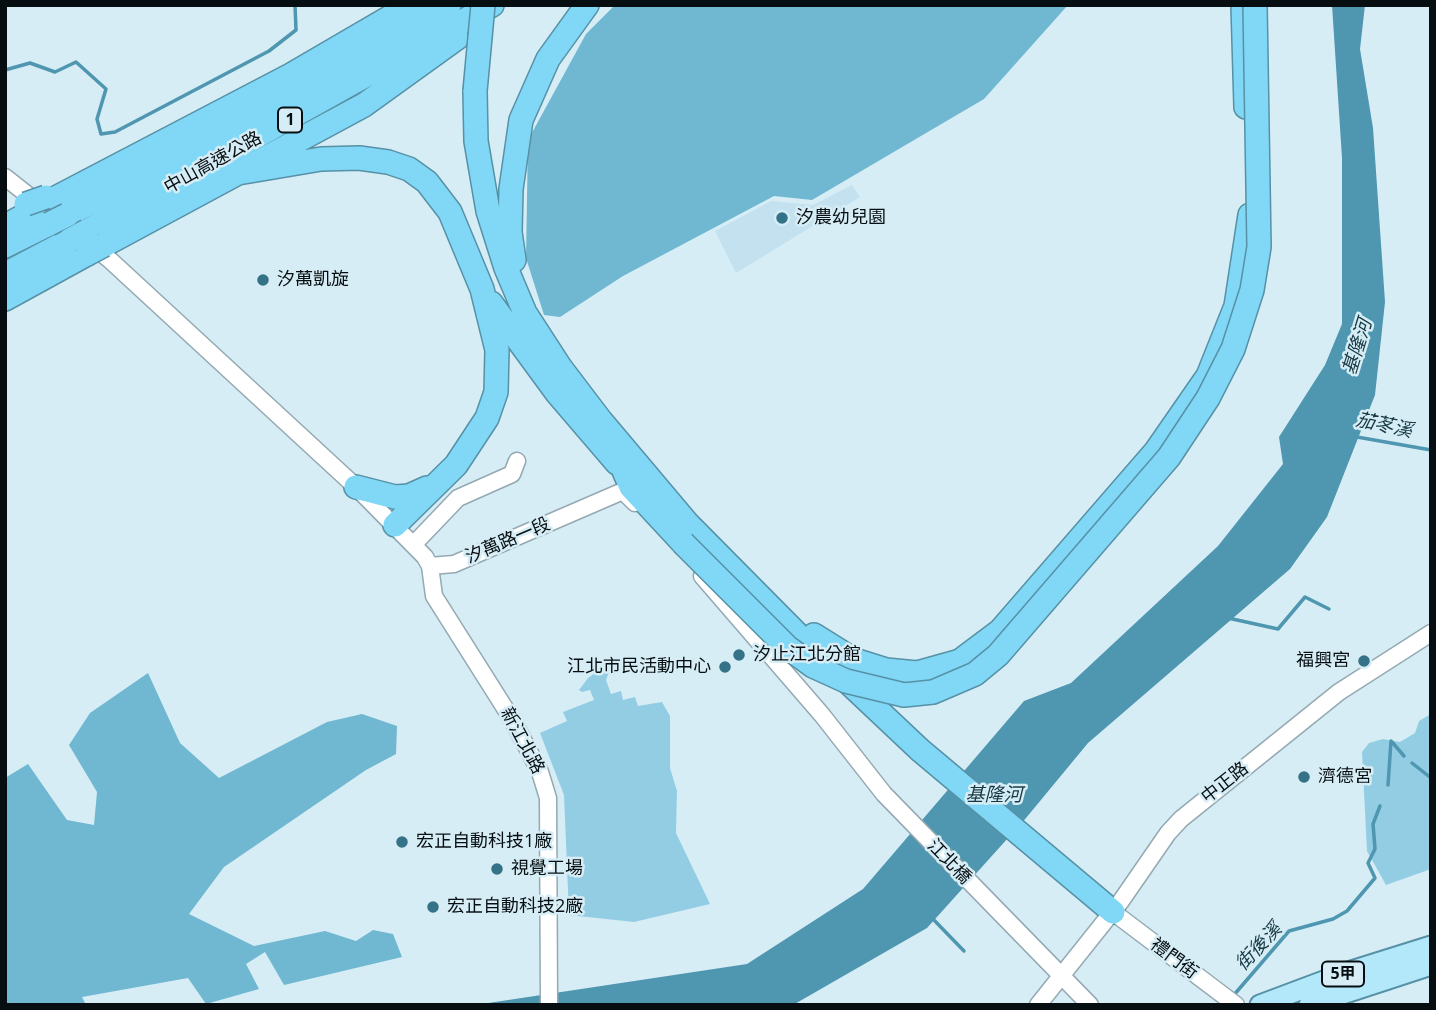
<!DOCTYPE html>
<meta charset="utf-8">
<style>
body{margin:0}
#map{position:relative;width:1436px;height:1010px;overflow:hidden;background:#d6edf6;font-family:"Open Sans",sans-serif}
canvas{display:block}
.frame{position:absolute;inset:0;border:7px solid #070e11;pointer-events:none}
</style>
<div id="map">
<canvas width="1436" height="1010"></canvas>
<div class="frame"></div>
</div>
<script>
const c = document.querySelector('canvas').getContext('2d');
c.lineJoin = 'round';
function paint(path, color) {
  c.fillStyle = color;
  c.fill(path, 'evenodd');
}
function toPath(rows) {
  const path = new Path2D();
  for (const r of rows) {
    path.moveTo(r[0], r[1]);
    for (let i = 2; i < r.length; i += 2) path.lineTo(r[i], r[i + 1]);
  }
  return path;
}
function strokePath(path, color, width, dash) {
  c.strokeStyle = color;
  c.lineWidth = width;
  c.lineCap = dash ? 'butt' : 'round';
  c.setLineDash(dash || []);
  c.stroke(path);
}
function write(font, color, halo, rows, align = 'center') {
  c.font = font + ' "Open Sans","Noto Sans TC",sans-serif';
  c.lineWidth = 5;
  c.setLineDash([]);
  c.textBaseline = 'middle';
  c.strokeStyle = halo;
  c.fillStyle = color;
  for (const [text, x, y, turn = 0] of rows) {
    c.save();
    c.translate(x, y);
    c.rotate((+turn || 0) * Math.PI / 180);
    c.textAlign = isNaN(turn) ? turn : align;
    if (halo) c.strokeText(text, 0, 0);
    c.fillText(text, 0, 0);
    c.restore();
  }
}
paint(toPath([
 [852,185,860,197,736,273,715,231,771,201,813,205]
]), '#c3e1ee');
paint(toPath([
 [603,667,610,669,606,680,611,694,621,691,623,700,635,697,638,706,662,702,670,716,670,768,677,791,676,833,710,904,634,922,569,915,564,795,540,733,567,721,563,712,594,700,590,690,582,692,579,690,588,678],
 [1431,714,1431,869,1386,885,1367,851,1362,752,1369,743,1383,739,1400,742,1415,733,1419,721]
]), '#93cde4');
paint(toPath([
 [615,5,1068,5,984,99,812,200,774,196,623,276,560,317,544,315,526,258,528,140,586,34],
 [148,673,180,743,219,778,327,722,362,714,397,726,396,754,366,770,224,867,189,914,254,946,325,931,356,941,373,930,393,934,402,957,284,985,265,952,246,964,259,989,206,1004,188,978,82,997,86,1005,5,1005,5,778,28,764,67,820,94,825,97,792,69,745,90,713]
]), '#70b7d1');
paint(toPath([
 [1332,5,1365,5,1360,49,1373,128,1385,302,1375,395,1327,517,1290,569,1088,743,1026,818,927,928,793,1005,475,1005,747,964,863,889,1024,701,1071,683,1218,546,1283,464,1279,437,1325,365,1342,324,1342,158]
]), '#4f96b0');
strokePath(toPath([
 [5,70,30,63,55,72,76,62,106,89,97,119,101,134,115,132,269,51,296,30,295,5],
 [1357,437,1431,450],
 [1228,618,1278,629,1305,597,1329,609],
 [1392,742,1404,756],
 [1412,763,1431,778],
 [1388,785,1391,741],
 [931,917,964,951],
 [1233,996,1289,931,1333,919,1347,911,1375,878,1368,863,1375,849,1373,824,1380,806]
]), '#4f96b0', 3.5);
const minor = toPath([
 [5,177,110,260,356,487,425,557,430,566,434,596,513,721,540,772,548,798,549,1005],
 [414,544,458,498,512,474,517,461],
 [430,566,454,564,623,491,635,503],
 [702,576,822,715,884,794,1090,1005],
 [1113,912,1236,1005],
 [1038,1005,1121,901,1168,833,1181,819,1339,692,1431,633]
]);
const major = toPath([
 [1260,1005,1348,972,1431,946],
 [1309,1005,1431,965]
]);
const highway = toPath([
 [1243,5,1246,107],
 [475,91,476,141,488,211,506,268,525,313,560,367,601,421,687,523,798,635,920,750,1113,912],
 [238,173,321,159,359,158,388,162,409,169,427,182,450,212,482,289,497,350,496,392,487,418,456,465,395,525],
 [50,201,291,75,411,5],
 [67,215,272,108,449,5],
 [5,226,33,211],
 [87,231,492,5],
 [104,245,364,105,457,38],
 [5,246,49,224],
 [514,260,510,232,511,189,521,120,548,59,587,5],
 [5,274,70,240],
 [5,299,87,254],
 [491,303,557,393,617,463],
 [624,471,631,487,683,543],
 [356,487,395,497,409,496,427,488],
 [814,635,854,660,886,670,917,673,960,661,1000,631,1156,451,1208,376,1236,306,1250,215]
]);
strokePath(minor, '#94a9b1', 19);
strokePath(major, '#5691a6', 23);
strokePath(highway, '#5691a6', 26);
strokePath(minor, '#fff', 16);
strokePath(major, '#b3e7fa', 19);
strokePath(highway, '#81d7f6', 23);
const highwayBridge = toPath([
 [475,91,483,5],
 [26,204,46,197],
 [49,224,67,215],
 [70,240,87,231],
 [87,254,104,245],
 [683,543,787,647,813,666,846,681,904,695,933,692,975,674,998,655,1169,457,1208,398,1233,349,1252,290,1259,247,1255,5]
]);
strokePath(highwayBridge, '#5691a6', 26, []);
strokePath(highwayBridge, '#81d7f6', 23);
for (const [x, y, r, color] of [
 [782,218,7,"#347288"],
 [263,280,7,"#347288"],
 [739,655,7,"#347288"],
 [1364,661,7,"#347288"],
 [725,667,7,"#347288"],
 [1304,777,7,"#347288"],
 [402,842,7,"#347288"],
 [497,869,7,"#347288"],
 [433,907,7,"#347288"]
]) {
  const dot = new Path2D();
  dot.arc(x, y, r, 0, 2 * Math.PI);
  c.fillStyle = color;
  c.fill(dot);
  strokePath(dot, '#d6edf6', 2.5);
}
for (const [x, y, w] of [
 [290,120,24],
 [1343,974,42]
]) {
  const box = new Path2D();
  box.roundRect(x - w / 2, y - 12.5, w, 25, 5);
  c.fillStyle = '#d6edf6';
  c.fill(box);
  strokePath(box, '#070e11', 2);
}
write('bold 16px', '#070e11', null, [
 ["1",290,120],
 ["5甲",1343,974]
]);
write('18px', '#070e11', '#d6edf6', [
 ["中山高速公路",213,163,-29],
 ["汐萬路一段",508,541,-23],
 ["新江北路",522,741,62],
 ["中正路",1225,783,-38],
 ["江北橋",949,862,46],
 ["禮門街",1174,959,37]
]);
write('18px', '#070e11', '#d6edf6', [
 ["汐農幼兒園",796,218],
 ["汐萬凱旋",277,280],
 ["汐止江北分館",753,655],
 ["福興宮",1350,661,"right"],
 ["江北市民活動中心",711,667,"right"],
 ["濟德宮",1318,777],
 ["宏正自動科技1廠",416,842],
 ["視覺工場",511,869],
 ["宏正自動科技2廠",447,907]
], 'left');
write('italic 19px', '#163843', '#d6edf6', [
 ["基隆河",1358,347,-73],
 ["茄苳溪",1384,426,12],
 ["基隆河",994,796],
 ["街後溪",1259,947,-47]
]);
</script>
